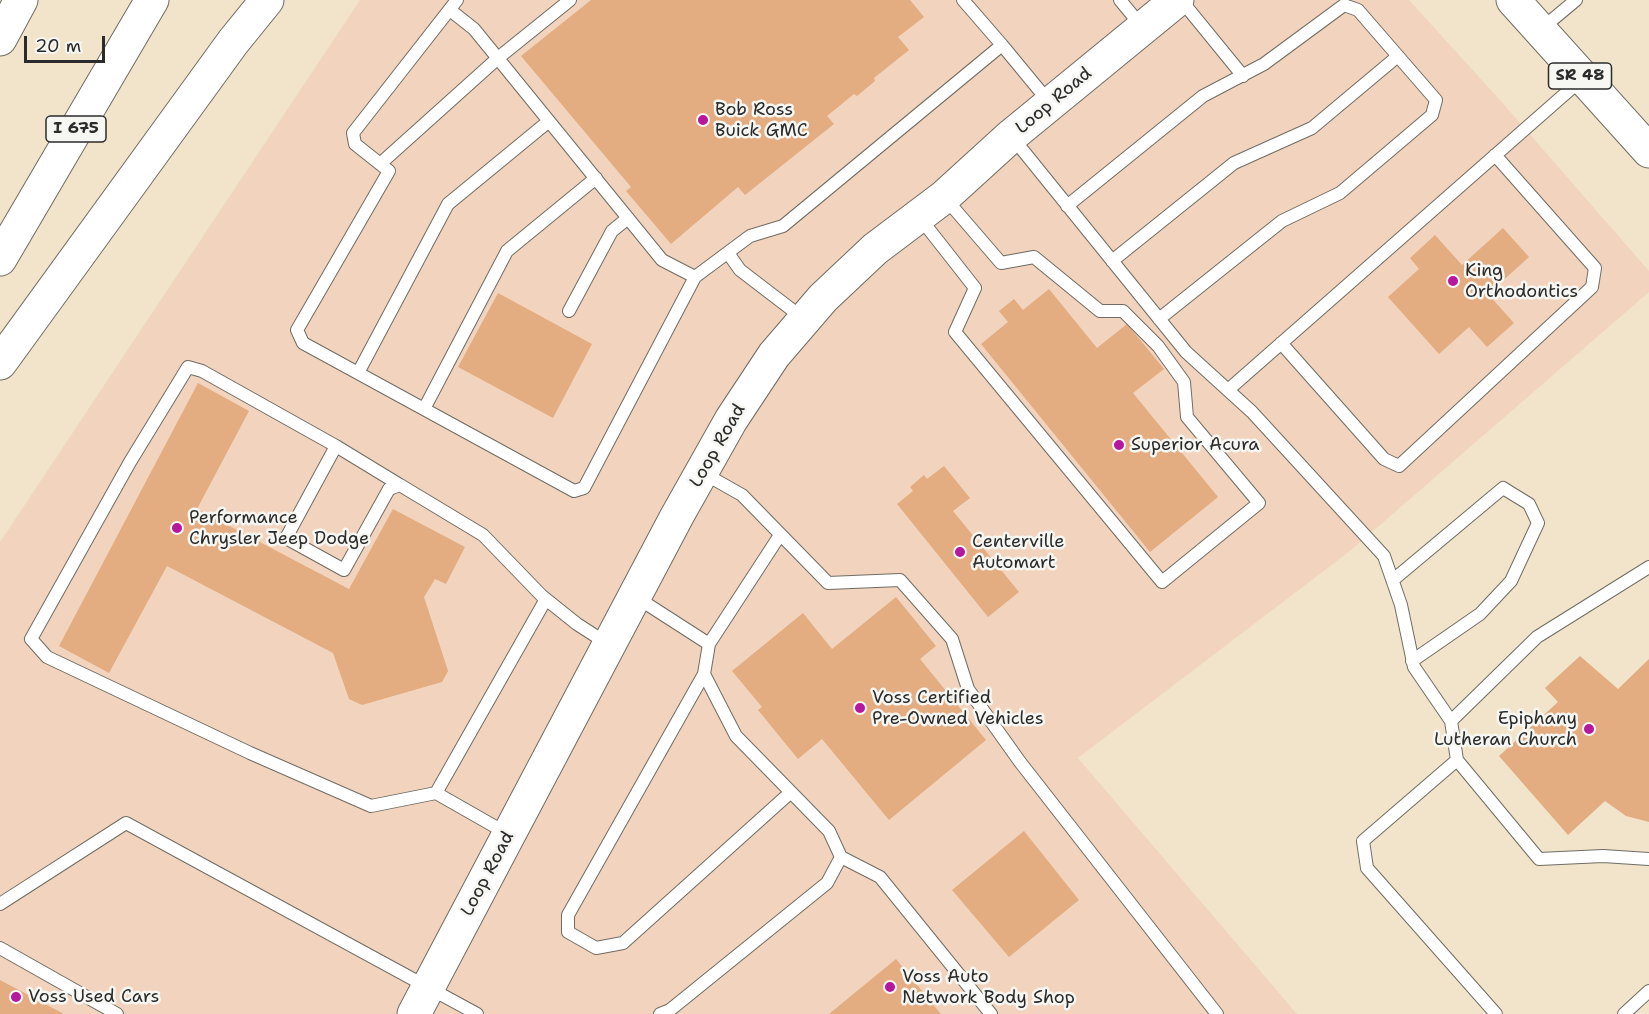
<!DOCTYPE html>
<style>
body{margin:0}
#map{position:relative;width:1649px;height:1014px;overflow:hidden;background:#f1e4ca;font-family:"Shantell Sans",sans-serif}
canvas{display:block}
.scale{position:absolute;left:24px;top:36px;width:81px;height:27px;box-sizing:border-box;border:3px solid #2b2b2b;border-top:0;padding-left:8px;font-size:18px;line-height:21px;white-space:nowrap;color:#2b2b2b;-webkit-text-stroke:4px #f6f6f2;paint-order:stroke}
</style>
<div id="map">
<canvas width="1649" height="1014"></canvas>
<div class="scale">20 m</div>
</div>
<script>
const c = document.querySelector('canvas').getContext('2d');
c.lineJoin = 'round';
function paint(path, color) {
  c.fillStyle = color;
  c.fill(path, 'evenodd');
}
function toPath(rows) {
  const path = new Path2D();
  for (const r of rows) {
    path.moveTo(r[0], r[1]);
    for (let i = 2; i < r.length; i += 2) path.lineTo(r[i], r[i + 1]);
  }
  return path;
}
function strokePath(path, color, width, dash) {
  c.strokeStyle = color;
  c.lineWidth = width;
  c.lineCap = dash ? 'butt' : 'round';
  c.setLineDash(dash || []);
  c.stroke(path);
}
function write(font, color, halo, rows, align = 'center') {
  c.font = font + ' "Shantell Sans",sans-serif';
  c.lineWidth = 5;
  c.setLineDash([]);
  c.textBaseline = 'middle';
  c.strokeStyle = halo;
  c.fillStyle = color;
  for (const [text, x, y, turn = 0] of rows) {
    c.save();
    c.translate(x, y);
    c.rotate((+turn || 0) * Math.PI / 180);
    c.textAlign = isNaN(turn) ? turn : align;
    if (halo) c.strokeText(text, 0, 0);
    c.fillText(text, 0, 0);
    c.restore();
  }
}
paint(toPath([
 [360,0,1409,0,1500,100,1649,271,1649,292,1350,551,1078,758,1297,1014,0,1014,0,542]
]), '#f2d4be');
paint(toPath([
 [591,0,910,0,924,17,898,37,909,50,874,78,875,81,857,96,854,94,827,116,834,124,745,195,738,187,671,244,626,191,631,187,521,56],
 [1503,228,1529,257,1488,294,1514,323,1487,347,1469,327,1439,354,1388,297,1419,269,1410,258,1435,235,1462,265],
 [1049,289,1097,348,1127,324,1164,369,1133,393,1218,497,1150,552,981,344,1008,322,999,311,1014,299,1023,310],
 [498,293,592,344,553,418,458,367],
 [198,383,249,411,197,509,349,589,393,509,465,547,446,584,435,579,424,597,448,671,442,682,362,705,349,699,333,653,167,566,109,673,59,646],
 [944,466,970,498,953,511,1019,592,988,617,897,504,913,491,910,487,924,475,927,479],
 [896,597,936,646,920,659,986,740,889,820,822,739,798,759,758,710,762,707,732,671,803,613,832,649],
 [1580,656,1618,689,1649,659,1649,822,1626,816,1605,801,1568,835,1499,756,1558,702,1545,688],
 [1024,831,1079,900,1009,957,952,890],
 [896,959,941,1014,829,1014],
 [0,980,64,1014,0,1014]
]), '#e3ac81');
const lane = toPath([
 [457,0,353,133,355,144,389,171,297,330,303,343,574,491,584,488,695,277,750,236,783,226,1002,45,963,0],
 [1120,0,1142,27],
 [1181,0,1243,76],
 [450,10,474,29,662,260,695,277],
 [1540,30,1576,0],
 [1002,45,1049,102],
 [1012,137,1186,352,1252,412,1384,556,1401,605,1414,667,1451,721,1457,760,1539,859,1603,856,1649,859],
 [380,164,498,58,570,0],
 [1067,206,1203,96,1264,64,1344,5,1358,10,1436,100,1432,115,1340,193,1282,221,1159,319],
 [920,218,975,288,955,332,1162,582,1259,503,1187,417,1184,382,1158,346,1123,311,1100,311,1034,257,1001,263,945,198],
 [728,253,740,270,804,319],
 [1112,261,1234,163,1312,128,1398,56],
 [569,311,612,231,628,218],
 [1281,343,1384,459,1399,466,1592,287,1595,268,1495,155],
 [358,373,448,204,549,121],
 [1228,390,1582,79],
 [424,409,507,251,596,178],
 [336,446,202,371,188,367,130,462,31,639,47,657,250,753,371,806,436,793],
 [703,473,742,495,828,583,900,580,952,639,968,689,1020,762,1217,1014],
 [400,485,336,446,286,538,344,570,389,489,400,485,483,535,542,596,577,624,608,644],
 [1393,580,1503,488,1529,504,1538,523,1511,581,1480,614,1412,661],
 [636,597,709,644,704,674,736,736,829,831,841,857,827,883,670,1010,660,1014],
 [709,644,780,535],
 [704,674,568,915,568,932,596,948,623,943,791,792],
 [1451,721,1537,637,1649,567],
 [1457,760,1363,841,1367,868,1496,1014],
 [508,834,436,793,546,599],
 [841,857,880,877,991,1014],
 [0,904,126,823,477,1014],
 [0,948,117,1014],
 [1624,1014,1649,991]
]);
const secondary = toPath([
 [414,1014,677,516,731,420,774,355,823,298,875,249,944,197,1011,136,1177,0]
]);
const primary = toPath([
 [1513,0,1649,151]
]);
const highway = toPath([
 [0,39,21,0],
 [0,259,152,0],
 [0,363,233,42,267,0]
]);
strokePath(lane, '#706c63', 14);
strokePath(secondary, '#706c63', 35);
strokePath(primary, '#706c63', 35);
strokePath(highway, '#706c63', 35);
strokePath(lane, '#fff', 12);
strokePath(secondary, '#fff', 33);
strokePath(primary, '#fff', 33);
strokePath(highway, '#fff', 33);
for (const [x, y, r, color] of [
 [703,120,6,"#b5179e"],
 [1453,281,6,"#b5179e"],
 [1119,445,6,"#b5179e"],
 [177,528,6,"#b5179e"],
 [960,552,6,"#b5179e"],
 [860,708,6,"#b5179e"],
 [1589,729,6,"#b5179e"],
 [890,987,6,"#b5179e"],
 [16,997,6,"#b5179e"]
]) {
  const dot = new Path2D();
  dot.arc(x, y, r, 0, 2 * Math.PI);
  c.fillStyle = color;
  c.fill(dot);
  strokePath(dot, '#f6f6f2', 2);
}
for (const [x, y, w] of [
 [1580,76,63],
 [76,129,60]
]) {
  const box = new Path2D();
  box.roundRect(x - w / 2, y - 13, w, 26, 4.5);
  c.fillStyle = '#f6f6f2';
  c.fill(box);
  strokePath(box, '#2b2b2b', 1.5);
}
write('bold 16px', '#2b2b2b', null, [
 ["SR 48",1580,76],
 ["I 675",76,129]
]);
write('18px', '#2b2b2b', '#f6f6f2', [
 ["Loop Road",1054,101,-40],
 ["Loop Road",718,446,-60],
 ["Loop Road",488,874,-62]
]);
write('18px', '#2b2b2b', '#f6f6f2', [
 ["Bob Ross",715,110],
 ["Buick GMC",715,131],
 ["King",1465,271],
 ["Orthodontics",1465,292],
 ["Superior Acura",1131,445],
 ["Performance",189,518],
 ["Chrysler Jeep Dodge",189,539],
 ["Centerville",972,542],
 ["Automart",972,563],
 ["Voss Certified",872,698],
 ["Pre-Owned Vehicles",872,719],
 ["Epiphany",1577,719,"right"],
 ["Lutheran Church",1577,740,"right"],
 ["Voss Auto",902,977],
 ["Network Body Shop",902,998],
 ["Voss Used Cars",28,997]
], 'left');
</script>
